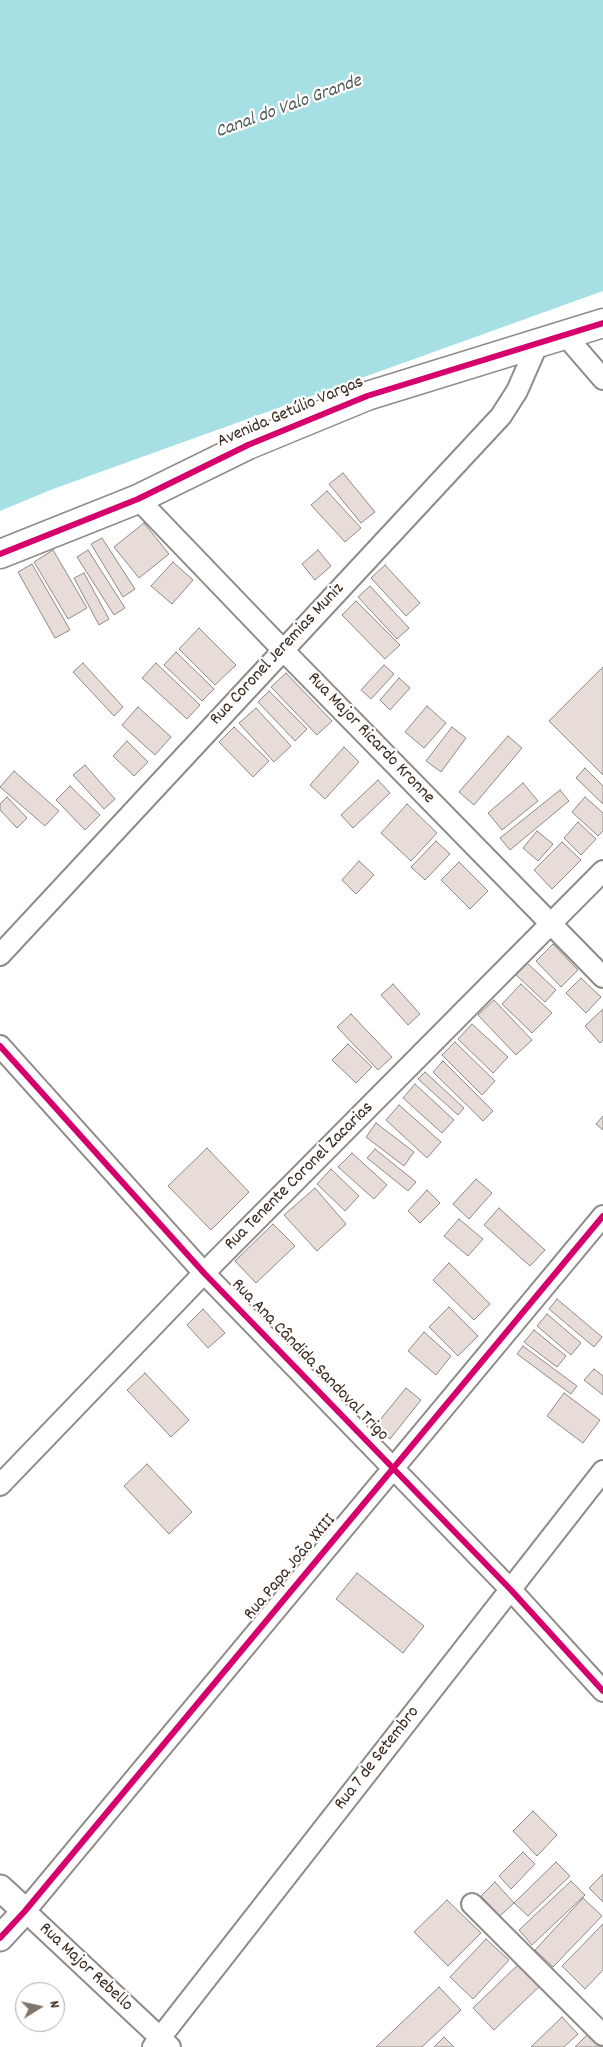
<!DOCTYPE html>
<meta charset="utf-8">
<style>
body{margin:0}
#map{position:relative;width:603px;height:2047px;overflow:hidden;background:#fff;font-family:Dekko,sans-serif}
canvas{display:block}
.north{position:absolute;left:15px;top:1982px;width:50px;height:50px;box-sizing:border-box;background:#fff;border:1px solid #b1aaa5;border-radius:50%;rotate:80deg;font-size:14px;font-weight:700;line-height:20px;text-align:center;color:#3b2a1e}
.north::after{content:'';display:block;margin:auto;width:18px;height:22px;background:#80756d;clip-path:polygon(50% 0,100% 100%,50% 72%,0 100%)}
</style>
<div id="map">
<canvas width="603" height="2047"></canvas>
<div class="north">N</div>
</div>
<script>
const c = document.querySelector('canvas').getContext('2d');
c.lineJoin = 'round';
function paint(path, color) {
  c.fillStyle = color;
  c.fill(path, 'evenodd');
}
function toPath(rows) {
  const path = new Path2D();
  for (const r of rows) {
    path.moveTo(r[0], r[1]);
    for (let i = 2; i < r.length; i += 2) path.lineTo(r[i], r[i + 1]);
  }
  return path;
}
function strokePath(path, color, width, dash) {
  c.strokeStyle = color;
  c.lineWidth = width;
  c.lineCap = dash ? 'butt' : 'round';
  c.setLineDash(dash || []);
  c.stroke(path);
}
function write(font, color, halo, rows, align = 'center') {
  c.font = font + ' Dekko,sans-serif';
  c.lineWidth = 4.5;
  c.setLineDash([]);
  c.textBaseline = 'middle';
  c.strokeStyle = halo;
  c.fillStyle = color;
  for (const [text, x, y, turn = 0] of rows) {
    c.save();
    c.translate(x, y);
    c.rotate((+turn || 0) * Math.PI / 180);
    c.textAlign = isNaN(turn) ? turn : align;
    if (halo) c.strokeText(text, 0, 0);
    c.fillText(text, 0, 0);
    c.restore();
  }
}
paint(toPath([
 [0,0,603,0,603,291,53,489,0,511]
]), '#a7e0e4');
const building = toPath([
 [343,473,375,512,361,523,329,484,343,473],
 [327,491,361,528,345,542,311,505,327,491],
 [144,523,169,554,139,578,114,547,144,523],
 [102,538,135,589,123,597,91,544,102,538],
 [53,550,87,608,68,619,34,562,53,550],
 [88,550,125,608,114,615,77,557,88,550],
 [318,550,331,566,315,580,302,564,318,550],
 [173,562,193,580,172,604,151,586,173,562],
 [32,564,70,630,55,638,18,572,32,564],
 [385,565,420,603,406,616,371,578,385,565],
 [84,573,109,619,99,625,74,578,84,573],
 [370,586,409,628,397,639,358,597,370,586],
 [356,601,400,645,385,659,342,615,356,601],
 [199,628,236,665,215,685,179,649,199,628],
 [176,652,214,689,202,701,164,665,176,652],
 [83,663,123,707,114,716,73,672,83,663],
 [156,663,200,705,187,719,142,678,156,663],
 [384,665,394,674,371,699,361,690,384,665],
 [603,667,603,775,549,721,603,667],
 [286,673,332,721,317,735,271,687,286,673],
 [399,678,410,688,390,710,380,700,399,678],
 [269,691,307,729,295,741,258,702,269,691],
 [427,706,446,723,424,748,405,732,427,706],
 [138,707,171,737,155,755,122,725,138,707],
 [256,708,291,746,274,762,239,723,256,708],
 [234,727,269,761,253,777,219,742,234,727],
 [452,727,466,738,441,772,426,761,452,727],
 [508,736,522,748,474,805,459,792,508,736],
 [127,741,148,762,134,776,113,756,127,741],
 [344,747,359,762,325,799,310,785,344,747],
 [85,765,115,799,104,809,73,775,85,765],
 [585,768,603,786,603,804,576,778,585,768],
 [14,771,59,811,45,826,0,787,14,771],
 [378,780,390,793,353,828,341,815,378,780],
 [523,783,538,801,502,830,488,813,523,783],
 [70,786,100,815,85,830,56,800,70,786],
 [560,790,569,801,510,850,500,838,560,790],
 [7,797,27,818,17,828,0,810,0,804,7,797],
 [585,797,603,813,603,831,598,836,572,812,585,797],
 [407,804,437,833,411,861,381,833,407,804],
 [578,822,596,839,581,855,564,838,578,822],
 [537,831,553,844,538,861,523,848,537,831],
 [436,841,450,854,425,880,411,867,436,841],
 [562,842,581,860,552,889,534,870,562,842],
 [359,861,374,875,356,894,342,880,359,861],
 [459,862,488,891,470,909,441,880,459,862],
 [553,944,578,970,561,987,536,961,553,944],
 [526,962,556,990,545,1002,515,974,526,962],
 [581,978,601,997,586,1013,566,993,581,978],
 [393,984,420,1014,408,1025,381,995,393,984],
 [521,984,552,1013,532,1033,502,1004,521,984],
 [494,1000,532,1040,516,1055,478,1015,494,1000],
 [603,1009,603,1040,600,1043,585,1026,603,1009],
 [351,1014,392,1057,378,1070,337,1027,351,1014],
 [472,1024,508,1057,493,1073,458,1039,472,1024],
 [455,1042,495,1081,482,1095,442,1055,455,1042],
 [348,1044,372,1067,356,1083,332,1060,348,1044],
 [443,1061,493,1111,483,1121,433,1072,443,1061],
 [425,1072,464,1108,458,1115,418,1079,425,1072],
 [415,1084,454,1120,442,1133,403,1098,415,1084],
 [399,1105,441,1142,427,1158,386,1120,399,1105],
 [603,1116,603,1130,596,1124,603,1116],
 [376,1123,414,1152,404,1166,366,1137,376,1123],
 [207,1148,249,1192,211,1230,168,1186,207,1148],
 [375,1149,416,1182,408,1191,367,1158,375,1149],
 [352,1153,387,1185,374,1199,338,1167,352,1153],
 [331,1169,359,1196,345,1211,317,1184,331,1169],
 [476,1179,492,1193,469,1219,453,1204,476,1179],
 [315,1188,346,1224,317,1251,284,1215,315,1188],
 [427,1190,440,1203,420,1223,408,1211,427,1190],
 [499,1208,545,1250,530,1266,484,1225,499,1208],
 [459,1219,483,1239,468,1256,444,1236,459,1219],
 [273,1224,295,1246,256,1283,235,1261,273,1224],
 [449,1263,490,1304,474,1320,433,1280,449,1263],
 [557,1299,602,1337,594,1347,549,1309,557,1299],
 [449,1307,478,1336,458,1356,429,1327,449,1307],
 [203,1309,225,1333,208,1348,187,1325,203,1309],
 [547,1314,581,1343,571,1355,537,1326,547,1314],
 [534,1330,566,1356,557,1367,524,1342,534,1330],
 [424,1332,451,1356,436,1375,408,1351,424,1332],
 [523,1346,577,1386,571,1394,517,1354,523,1346],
 [594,1369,603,1376,603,1395,584,1380,594,1369],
 [145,1373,189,1420,171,1437,127,1390,145,1373],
 [406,1388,421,1400,390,1439,375,1426,406,1388],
 [564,1393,600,1420,583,1443,547,1416,564,1393],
 [147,1464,192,1512,169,1534,124,1486,147,1464],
 [357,1573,424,1626,403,1653,336,1599,357,1573],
 [533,1811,557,1835,537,1856,513,1831,533,1811],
 [523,1852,535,1864,511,1889,499,1876,523,1852],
 [556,1862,570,1876,528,1916,514,1903,556,1862],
 [603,1874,603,1902,589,1888,603,1874],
 [571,1881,585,1895,532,1945,519,1930,571,1881],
 [495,1882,514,1903,500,1916,481,1896,495,1882],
 [583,1898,602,1916,553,1967,535,1950,583,1898],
 [447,1900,481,1933,448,1966,414,1932,447,1900],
 [603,1924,603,1970,585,1989,562,1966,603,1924],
 [486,1939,509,1960,473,1999,450,1977,486,1939],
 [524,1959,545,1981,494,2030,473,2008,524,1959],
 [439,1987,461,2010,422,2047,376,2047,439,1987],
 [562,2017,578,2034,564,2047,531,2047,562,2017],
 [593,2029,603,2040,603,2047,575,2047,593,2029],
 [444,2037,454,2047,434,2047,444,2037]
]);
paint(building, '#e7dcd8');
strokePath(building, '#8e8b88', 1);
const minor = toPath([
 [565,335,603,379],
 [138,499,283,650,603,977],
 [0,955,501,416,517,391,538,343],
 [0,1046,204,1273,511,1590,603,1691],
 [0,1485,204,1273,603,871],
 [472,1904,603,2035],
 [153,2047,603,1471],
 [170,2047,25,1911,603,1216]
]);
const tertiary = toPath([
 [0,1888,25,1911,0,1938]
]);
const secondary = toPath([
 [0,554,138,499,248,445,367,396,603,323]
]);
strokePath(minor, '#8e8b88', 24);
strokePath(tertiary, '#8e8b88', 29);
strokePath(secondary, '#8e8b88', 31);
strokePath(minor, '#fff', 20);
strokePath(tertiary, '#fff', 25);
strokePath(secondary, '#fff', 28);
strokePath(toPath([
 [0,554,138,499,248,445,367,396,603,323],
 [0,1046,204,1273,511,1590,603,1691],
 [0,1938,25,1911,603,1216]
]), '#d6006c', 6);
write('18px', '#3b2a1e', '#fff', [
 ["Avenida Getúlio Vargas",291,413,-23],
 ["Rua Coronel Jeremias Muniz",278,655,-47],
 ["Rua Major Ricardo Kronne",370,739,46],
 ["Rua Tenente Coronel Zacarias",300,1177,-45],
 ["Rua Ana Cândida Sandoval Trigo",309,1361,46],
 ["Rua Papa João XXIII",291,1568,-50],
 ["Rua 7 de Setembro",378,1759,-52],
 ["Rua Major Rebello",85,1968,43]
]);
write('italic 19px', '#505c56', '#fff', [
 ["Canal do Valo Grande",289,108,-20]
]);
</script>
